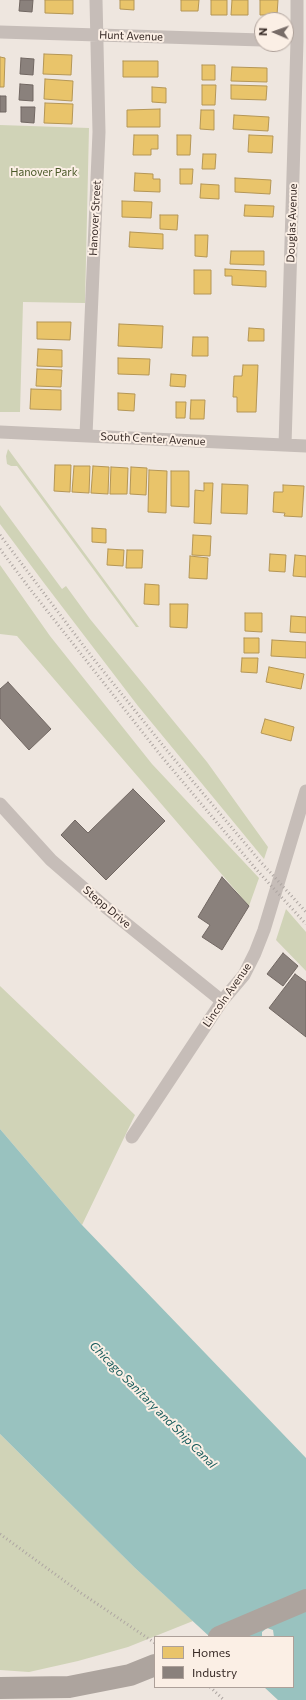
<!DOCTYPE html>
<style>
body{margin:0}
#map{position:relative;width:306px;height:1700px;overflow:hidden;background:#eee6df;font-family:Commissioner,sans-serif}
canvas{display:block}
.legend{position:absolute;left:154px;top:1636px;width:140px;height:52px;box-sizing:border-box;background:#fbefe5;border:1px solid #ada099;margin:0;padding:5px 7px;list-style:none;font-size:12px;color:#372a26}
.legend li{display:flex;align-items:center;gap:8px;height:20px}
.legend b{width:20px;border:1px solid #ada099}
.north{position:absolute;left:254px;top:12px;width:40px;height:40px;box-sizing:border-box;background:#fbefe5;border:1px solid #ada099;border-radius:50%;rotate:272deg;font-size:11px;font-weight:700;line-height:16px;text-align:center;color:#372a26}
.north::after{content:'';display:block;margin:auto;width:14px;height:18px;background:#776c67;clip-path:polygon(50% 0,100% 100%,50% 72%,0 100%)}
</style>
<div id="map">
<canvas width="306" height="1700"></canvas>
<ul class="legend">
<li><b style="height:11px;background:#e9c46a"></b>Homes</li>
<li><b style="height:11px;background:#8a817c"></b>Industry</li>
</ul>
<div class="north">N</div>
</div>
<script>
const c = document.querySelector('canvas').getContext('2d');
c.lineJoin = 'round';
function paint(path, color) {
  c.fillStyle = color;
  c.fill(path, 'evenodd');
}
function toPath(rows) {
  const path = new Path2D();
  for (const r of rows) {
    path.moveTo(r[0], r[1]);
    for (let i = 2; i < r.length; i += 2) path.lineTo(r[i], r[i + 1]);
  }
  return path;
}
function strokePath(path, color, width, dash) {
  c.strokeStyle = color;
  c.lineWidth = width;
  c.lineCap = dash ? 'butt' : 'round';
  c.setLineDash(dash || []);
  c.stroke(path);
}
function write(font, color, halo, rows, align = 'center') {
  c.font = font + ' Commissioner,sans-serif';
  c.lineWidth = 4;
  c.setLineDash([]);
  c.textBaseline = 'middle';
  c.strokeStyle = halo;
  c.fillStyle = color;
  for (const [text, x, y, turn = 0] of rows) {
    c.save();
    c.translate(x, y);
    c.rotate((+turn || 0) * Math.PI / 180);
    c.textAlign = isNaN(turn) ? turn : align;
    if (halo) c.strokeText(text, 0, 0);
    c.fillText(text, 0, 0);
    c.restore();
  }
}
paint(toPath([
 [0,125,89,128,85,303,23,302,20,412,0,412],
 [8,449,139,627,136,627,130,619,17,466,11,466,7,464,6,456],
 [0,505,62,589,66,586,90,619,207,762,268,847,264,859,138,706,44,583,0,524],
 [0,565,50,636,152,764,259,878,249,906,17,636,0,634],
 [286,909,306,932,306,971,276,940],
 [0,986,135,1115,82,1225,0,1129],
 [0,1434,135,1568,193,1621,128,1647,78,1661,29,1672,0,1670]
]), '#d0d3b7');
paint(toPath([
 [0,1129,82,1225,306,1458,306,1700,278,1700,264,1687,293,1687,293,1637,274,1637,273,1630,267,1628,262,1632,262,1637,210,1637,135,1568,0,1434]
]), '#99c2bf');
const homes = toPath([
 [45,0,73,0,73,14,45,13,45,0],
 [120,0,134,0,134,10,120,9,120,0],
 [181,0,199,0,198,11,181,11,181,0],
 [211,0,227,0,227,15,211,15,211,0],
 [232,0,248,0,248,15,231,15,232,0],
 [260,0,278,0,277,15,260,15,260,0],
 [44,54,72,55,71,75,43,74,44,54],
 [0,57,5,58,4,87,0,87,0,57],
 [123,61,158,61,158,77,123,77,123,61],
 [202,65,215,65,215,80,202,80,202,65],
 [232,67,267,68,267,82,231,81,232,67],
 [45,79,73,81,72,101,44,99,45,79],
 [202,85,216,85,215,105,202,105,202,85],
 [231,85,267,86,266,100,231,99,231,85],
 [152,87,166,88,166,103,152,102,152,87],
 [45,103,73,104,72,124,44,123,45,103],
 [160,109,160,127,127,127,127,110,160,109],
 [201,110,214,110,214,130,200,129,201,110],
 [234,115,269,117,268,131,233,129,234,115],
 [134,135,158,135,158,149,151,149,151,155,133,155,134,135],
 [177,135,191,135,190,155,177,155,177,135],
 [249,135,273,136,272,153,248,152,249,135],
 [203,154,216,154,215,169,202,169,203,154],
 [180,169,193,169,192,184,180,184,180,169],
 [135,173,153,174,153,179,160,179,160,192,134,191,135,173],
 [235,178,271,180,270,194,235,192,235,178],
 [201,184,219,185,219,199,200,198,201,184],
 [122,201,152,202,151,218,122,217,122,201],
 [245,205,274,206,273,217,244,216,245,205],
 [160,215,178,215,177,230,160,229,160,215],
 [130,232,163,234,163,249,129,247,130,232],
 [195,235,208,235,207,257,195,256,195,235],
 [231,251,264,251,264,265,230,264,231,251],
 [225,269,266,271,266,287,232,285,232,276,225,276,225,269],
 [194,270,211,270,211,294,194,294,194,270],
 [37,322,71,322,70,340,37,339,37,322],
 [119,324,163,326,162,348,118,346,119,324],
 [249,328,264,329,264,341,248,341,249,328],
 [193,337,208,337,208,356,192,356,193,337],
 [38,349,62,350,62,367,37,366,38,349],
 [118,358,150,359,149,375,118,374,118,358],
 [243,365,258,365,256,412,237,412,237,397,233,397,234,376,242,376,243,365],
 [37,369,62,370,61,387,36,386,37,369],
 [171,374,186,375,185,387,170,386,171,374],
 [31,389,61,390,61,410,30,409,31,389],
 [118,393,135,394,134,411,118,410,118,393],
 [191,400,205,400,204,419,190,419,191,400],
 [176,402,186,402,185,418,176,418,176,402],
 [55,465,71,465,70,492,54,491,55,465],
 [74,466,90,466,89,493,72,492,74,466],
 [93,466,109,467,108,494,91,493,93,466],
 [111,467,128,468,127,494,110,494,111,467],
 [131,467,147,468,146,495,130,494,131,467],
 [149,470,167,471,166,513,148,512,149,470],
 [171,471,189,471,189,507,171,506,171,471],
 [204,483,213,483,211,524,194,523,195,490,204,491,204,483],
 [222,484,248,485,247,514,221,513,222,484],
 [283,485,304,486,302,517,284,516,285,513,273,512,274,492,283,492,283,485],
 [92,528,106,529,106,543,92,542,92,528],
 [193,535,211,536,210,556,192,555,193,535],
 [108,549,124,550,123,566,107,565,108,549],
 [127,550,143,550,142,568,126,568,127,550],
 [270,554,286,555,285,572,269,571,270,554],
 [295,555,306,556,306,577,293,576,295,555],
 [190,556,208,558,207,579,189,578,190,556],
 [145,584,159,585,159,605,144,604,145,584],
 [170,604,188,604,187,628,170,627,170,604],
 [245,613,262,613,262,632,245,631,245,613],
 [291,616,306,617,306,633,290,632,291,616],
 [244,638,259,638,259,653,244,653,244,638],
 [272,640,306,642,306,658,271,656,272,640],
 [242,658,258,658,257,673,241,672,242,658],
 [269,667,304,674,301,689,266,682,269,667],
 [265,719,294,727,291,741,261,733,265,719]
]);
paint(homes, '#e9c46a');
strokePath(homes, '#b49656', 1);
const industry = toPath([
 [20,0,33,0,32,12,19,11,20,0],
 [21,58,34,59,33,75,20,74,21,58],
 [20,84,33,85,33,101,19,100,20,84],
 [0,96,6,96,6,112,0,112,0,96],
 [21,107,35,107,34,123,21,122,21,107],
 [8,682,51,729,29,750,0,718,0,689,8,682],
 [133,789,165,821,106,880,61,835,75,820,88,833,133,789],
 [222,877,249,906,222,950,202,937,210,925,198,917,222,877],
 [283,953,298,966,283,986,267,974,283,953],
 [295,974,306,982,306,1037,269,1008,295,974]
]);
paint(industry, '#8a817c');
strokePath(industry, '#716762', 1);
strokePath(toPath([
 [0,32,262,40],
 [0,432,306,446],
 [86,435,99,132,96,0],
 [285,445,297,41,297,0],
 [0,804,51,860,103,905,222,1001],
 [132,1137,222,1001,244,975,255,953,264,930,306,791]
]), '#c6bdb8', 13);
strokePath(toPath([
 [219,1637,306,1600],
 [0,1688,69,1687,130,1675,155,1665]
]), '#ada49e', 22);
strokePath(toPath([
 [0,535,92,657,169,753,259,860,306,912],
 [0,549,30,589,162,757,255,868,306,924],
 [0,1534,81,1593,155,1643],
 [210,1687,224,1700]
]), '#aea6a2', 3, [1, 3]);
write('11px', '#372a26', '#fbefe5', [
 ["Hunt Avenue",131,36,2],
 ["Hanover Street",95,218,-87],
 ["Douglas Avenue",292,223,-88],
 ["South Center Avenue",153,439,3],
 ["Stepp Drive",107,907,40],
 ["Lincoln Avenue",227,995,-55]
]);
write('11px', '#4a5828', '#fbefe5', [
 ["Hanover Park",44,172]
]);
write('italic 12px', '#185c5c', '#fbefe5', [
 ["Chicago Sanitary and Ship Canal",153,1405,45]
]);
</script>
